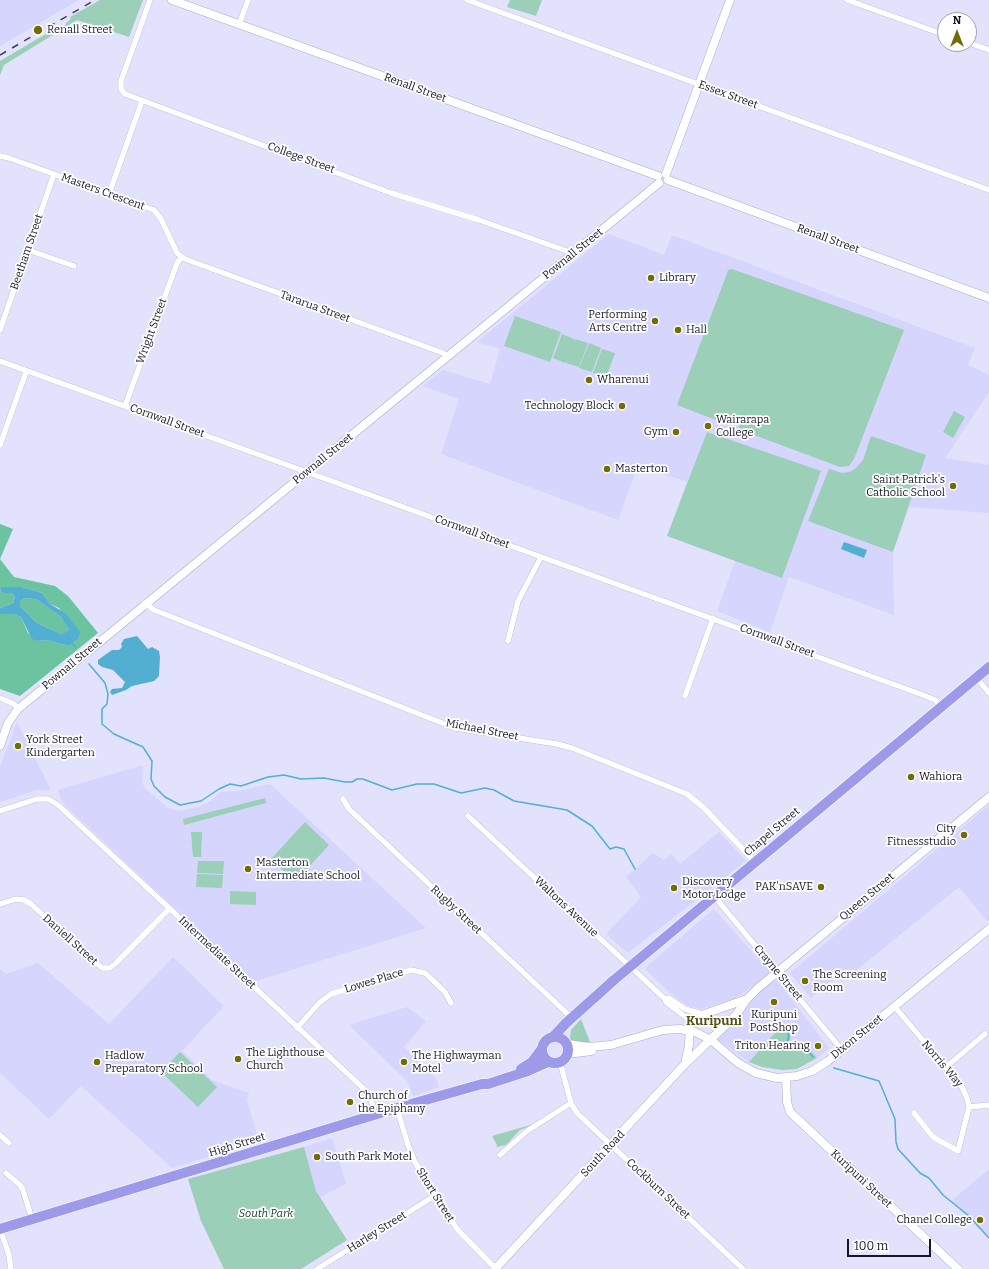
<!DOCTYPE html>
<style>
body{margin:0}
#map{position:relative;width:989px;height:1269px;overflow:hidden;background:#e2e2fd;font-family:Bitter,serif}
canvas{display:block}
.north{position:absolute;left:937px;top:12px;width:40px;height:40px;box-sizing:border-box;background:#fff;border:1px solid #a2a2a8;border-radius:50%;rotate:0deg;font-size:11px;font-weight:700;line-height:16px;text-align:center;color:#171626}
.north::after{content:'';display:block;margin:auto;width:14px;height:18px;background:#726b06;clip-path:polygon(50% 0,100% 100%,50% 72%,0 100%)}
.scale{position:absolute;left:847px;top:1239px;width:84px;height:18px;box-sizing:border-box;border:2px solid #171626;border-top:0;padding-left:5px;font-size:12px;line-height:14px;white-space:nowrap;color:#171626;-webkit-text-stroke:3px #fff;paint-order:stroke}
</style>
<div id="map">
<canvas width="989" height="1269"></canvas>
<div class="north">N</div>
<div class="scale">100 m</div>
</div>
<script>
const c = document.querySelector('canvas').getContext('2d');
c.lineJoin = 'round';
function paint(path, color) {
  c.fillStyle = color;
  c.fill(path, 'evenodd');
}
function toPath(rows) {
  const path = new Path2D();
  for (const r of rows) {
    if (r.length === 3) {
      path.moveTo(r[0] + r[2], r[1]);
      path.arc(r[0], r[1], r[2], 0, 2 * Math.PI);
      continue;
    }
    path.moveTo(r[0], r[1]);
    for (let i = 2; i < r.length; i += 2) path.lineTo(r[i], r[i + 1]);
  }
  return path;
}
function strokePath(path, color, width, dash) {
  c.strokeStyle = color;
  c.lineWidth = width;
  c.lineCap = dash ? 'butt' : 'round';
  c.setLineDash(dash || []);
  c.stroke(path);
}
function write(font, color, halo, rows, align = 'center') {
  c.font = font + ' Bitter,serif';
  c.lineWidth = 3.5;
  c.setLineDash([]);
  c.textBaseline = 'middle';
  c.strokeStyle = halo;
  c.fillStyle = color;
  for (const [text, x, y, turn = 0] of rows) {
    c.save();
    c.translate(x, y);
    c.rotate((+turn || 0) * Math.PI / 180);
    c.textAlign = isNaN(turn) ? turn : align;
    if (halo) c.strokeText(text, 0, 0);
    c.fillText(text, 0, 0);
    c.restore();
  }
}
paint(toPath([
 [0,0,79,0,0,46],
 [609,234,664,255,672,235,975,348,968,365,989,375,989,392,945,458,989,465,989,513,909,507,893,552,894,615,789,577,770,632,717,611,735,561,667,536,687,482,638,465,618,520,441,454,459,399,423,386,443,370,490,384,500,349,477,342],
 [17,722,51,790,36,790,0,802,0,767],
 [143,765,142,780,144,787,168,808,179,811,198,807,211,801,220,792,238,791,270,784,426,928,253,982,65,805,60,797,58,790],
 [989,805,989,920,987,921,959,887,842,982,837,976,811,998,790,973],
 [719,832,746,861,628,953,606,934,641,897,626,877,653,853,664,860,671,854,680,864],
 [714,909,762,963,768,966,769,971,768,976,734,999,701,1009,688,1006,670,993,646,970,646,967],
 [173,957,224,1006,182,1051,212,1080,249,1093,247,1100,259,1141,172,1168,81,1086,49,1119,0,1073,0,969,6,974,38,963,109,1024],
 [777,980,829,1048,817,1058,806,1045,792,1046,789,1043,786,1027,783,1030,780,1027,749,1062,717,1039,762,988],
 [407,1007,426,1021,404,1047,436,1078,439,1087,413,1096,407,1081,349,1025],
 [332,1138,346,1184,320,1197,316,1191,304,1147],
 [989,1169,989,1239,951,1201]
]), '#d5d5fe');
paint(toPath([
 [100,0,143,0,129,37,77,20,4,65,0,75,0,61,61,25,62,27,66,24,66,23,71,19,70,17],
 [510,0,542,0,536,16,507,7],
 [732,269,904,330,854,459,849,466,840,467,738,429,741,421,719,413,716,420,677,405,726,276,728,270],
 [515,316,561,332,550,362,504,346],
 [562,334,574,339,574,342,575,339,588,343,579,367,566,363,567,360,565,363,553,358],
 [589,343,601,348,592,372,579,368],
 [602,349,615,353,606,377,593,373],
 [954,411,965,417,953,438,943,432],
 [707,432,821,471,782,578,667,536],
 [871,436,926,455,893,552,808,521,829,469,842,473,850,472,856,468,863,460],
 [265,798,266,803,184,825,183,819],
 [305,822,329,845,295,882,271,859],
 [191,832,202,832,201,857,193,857],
 [198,861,224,861,223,874,197,873],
 [197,874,223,875,222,888,196,887],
 [230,891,256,892,256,905,230,904],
 [581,1019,590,1042,587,1044,571,1040,570,1038,571,1030],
 [780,1027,783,1030,786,1027,791,1037,789,1043,792,1046,806,1045,817,1058,797,1069,782,1070,762,1067,749,1062],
 [180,1052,217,1087,198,1107,161,1072],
 [534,1124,520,1130,506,1145,496,1147,497,1145,492,1136],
 [304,1147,316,1191,347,1240,301,1269,224,1269,201,1221,188,1179]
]), '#9bcfb7');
paint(toPath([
 [0,524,13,529,0,559],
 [0,559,14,577,55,586,68,596,98,633,20,696,0,689,0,614,13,614,21,617,28,633,38,641,46,640,69,646,78,639,59,608,50,604,42,593,22,587,0,589],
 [0,591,3,593,12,593,15,597,13,603,0,608],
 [24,598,36,599,61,617,71,630,61,634,37,623,20,606,20,602]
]), '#6cc39f');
paint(toPath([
 [844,542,867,550,864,558,841,549],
 [1,587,22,587,42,593,50,604,65,613,80,632,78,639,69,646,46,640,38,641,32,639,21,617,13,614,0,614,0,608,13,603,15,597,12,593,3,593,0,591],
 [24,598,36,599,61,617,70,630,61,634,37,623,20,606,20,602],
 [137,636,148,649,152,647,159,651,160,657,159,676,154,681,132,686,126,690,112,695,110,692,112,689,122,688,125,682,113,670,102,667,98,664,98,660,112,650,119,650,122,647,121,644,124,639]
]), '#52afd1');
strokePath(toPath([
 [72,643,76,648],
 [89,664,105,683,108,694,107,704,102,709,102,724,114,734,143,747,152,761,151,779,154,786,165,797,180,805,201,801,219,789,230,784,241,786,268,777,284,775,301,779,324,778,345,782,352,782,357,779,363,779,392,790,417,784,434,784,461,793,485,788,494,790,514,801,567,810,592,826,610,849,616,847,624,849,635,869],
 [786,1030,789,1035,787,1043,791,1048,806,1049,813,1057],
 [834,1068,879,1081,895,1119,896,1142,898,1149,920,1173,929,1178,943,1195,969,1216,989,1238]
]), '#52afd1', 1.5);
const street = toPath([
 [150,0,121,81,121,89,125,94,391,193,479,220,567,251,571,255],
 [467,0,989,190],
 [847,0,945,35],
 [239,25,248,0],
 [969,43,989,50],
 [0,156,9,158,154,210,161,219,177,253,185,259,443,353,447,357],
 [109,194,142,101],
 [28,250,74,266],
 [0,330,54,174],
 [0,361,923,695,935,700,941,706],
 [125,406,177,263,181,258],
 [0,445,26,372],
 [145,603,154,610,172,617,455,728,557,744,572,748,687,794,703,807,755,862],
 [508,641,518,601,541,557],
 [976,677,989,693],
 [685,696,713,618],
 [0,698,14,704,18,709],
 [343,799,349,809,572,1018],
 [0,811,37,799,48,799,58,805,362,1087,370,1097,376,1115],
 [468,816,635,971,665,999,666,1002,687,1018,690,1023],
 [714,896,842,1050],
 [0,904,16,899,24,900,31,904,102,968,110,968,116,963,169,909],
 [665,999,669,998,685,1009,702,1014],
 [895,1007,962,1087,967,1098,969,1107,958,1151,933,1137,914,1113],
 [297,1028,319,1003,331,994,411,970,425,973,445,992,451,1003],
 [560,1062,571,1103,577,1113,743,1269],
 [946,1067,985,1034],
 [969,1107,989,1105],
 [397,1108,408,1145,415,1162,457,1229,496,1269],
 [0,1135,9,1143],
 [500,1155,527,1131,571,1103],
 [6,1173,20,1185,23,1190,32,1219],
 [0,1229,9,1255,11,1269],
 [317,1269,436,1195]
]);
const secondary = toPath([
 [172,0,658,176],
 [666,174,730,0],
 [668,180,989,298],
 [0,746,8,723,18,709,659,183],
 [567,1044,590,1047,611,1045,663,1030,680,1029,695,1032,711,1040,738,1063,756,1073,777,1078,797,1076,812,1071,828,1061,989,929],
 [567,1054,592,1051],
 [685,1064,689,1045,690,1023,699,1016,747,999],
 [786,1078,787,1102,790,1112,958,1269],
 [495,1269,685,1064,736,1015,747,999,758,988,989,797]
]);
const highway = toPath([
 [554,1036,566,1023,614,980,989,667],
 [555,1050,13],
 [521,1069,532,1062,541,1050],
 [0,1229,397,1108,482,1084,488,1084,528,1071,548,1062]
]);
strokePath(street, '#a8a8d3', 6);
strokePath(secondary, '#a8a8d3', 9);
strokePath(highway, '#fff', 11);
strokePath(street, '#fff', 5.5);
strokePath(secondary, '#fff', 8);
strokePath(highway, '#9e9aea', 10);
strokePath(toPath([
 [0,55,95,0]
]), '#403f51', 1.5, [7, 7]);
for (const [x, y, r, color] of [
 [38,30,5,"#726b06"],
 [651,278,4,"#726b06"],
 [655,321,4,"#726b06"],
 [678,330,4,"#726b06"],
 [589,380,4,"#726b06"],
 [622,406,4,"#726b06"],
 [708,426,4,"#726b06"],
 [676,432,4,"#726b06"],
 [607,469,4,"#726b06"],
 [953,486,4,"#726b06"],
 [18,746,4,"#726b06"],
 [911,777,4,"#726b06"],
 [964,835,4,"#726b06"],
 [248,869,4,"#726b06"],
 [821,887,4,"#726b06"],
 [674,888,4,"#726b06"],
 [805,981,4,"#726b06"],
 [774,1002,4,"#726b06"],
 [818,1046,4,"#726b06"],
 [238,1059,4,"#726b06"],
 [97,1062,4,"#726b06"],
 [404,1062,4,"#726b06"],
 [350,1102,4,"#726b06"],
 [317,1157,4,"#726b06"],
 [980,1220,4,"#726b06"]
]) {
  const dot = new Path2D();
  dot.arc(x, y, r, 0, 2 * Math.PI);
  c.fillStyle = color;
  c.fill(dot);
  strokePath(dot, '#fff', 1.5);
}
write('11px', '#171626', '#fff', [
 ["Renall Street",47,30],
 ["Library",659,278],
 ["Performing",647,315,"right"],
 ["Arts Centre",647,328,"right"],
 ["Hall",686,330],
 ["Wharenui",597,380],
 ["Technology Block",614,406,"right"],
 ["Wairarapa",716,420],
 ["College",716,433],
 ["Gym",668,432,"right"],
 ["Masterton",615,469],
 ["Saint Patrick's",945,480,"right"],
 ["Catholic School",945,493,"right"],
 ["York Street",26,740],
 ["Kindergarten",26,753],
 ["Wahiora",919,777],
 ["City",956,829,"right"],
 ["Fitnessstudio",956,842,"right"],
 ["Masterton",256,863],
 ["Intermediate School",256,876],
 ["Discovery",682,882],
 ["Motor Lodge",682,895],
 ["PAK'nSAVE",813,887,"right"],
 ["The Screening",813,975],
 ["Room",813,988],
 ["Kuripuni",774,1015,"center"],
 ["PostShop",774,1028,"center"],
 ["Triton Hearing",810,1046,"right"],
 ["The Lighthouse",246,1053],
 ["Church",246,1066],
 ["Hadlow",105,1056],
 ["Preparatory School",105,1069],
 ["The Highwayman",412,1056],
 ["Motel",412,1069],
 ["Church of",358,1096],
 ["the Epiphany",358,1109],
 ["South Park Motel",325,1157],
 ["Chanel College",972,1220,"right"]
], 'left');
write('11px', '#171626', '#fff', [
 ["Renall Street",415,88,20],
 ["Essex Street",728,95,20],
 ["College Street",301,158,20],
 ["Masters Crescent",103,192,20],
 ["Renall Street",828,239,20],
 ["Beetham Street",27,252,-71],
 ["Pownall Street",573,254,-39],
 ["Tararua Street",315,307,20],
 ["Wright Street",152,331,-70],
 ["Cornwall Street",167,421,20],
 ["Pownall Street",323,459,-39],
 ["Cornwall Street",472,532,20],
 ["Cornwall Street",777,641,20],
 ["Pownall Street",72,664,-40],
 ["Michael Street",482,730,11],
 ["Chapel Street",772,832,-40],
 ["Queen Street",867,897,-40],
 ["Waltons Avenue",566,907,43],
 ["Rugby Street",456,910,43],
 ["Daniell Street",70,940,42],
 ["Intermediate Street",217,953,43],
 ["Crayne Street",778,973,50],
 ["Lowes Place",374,981,-17],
 ["Dixon Street",857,1037,-39],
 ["Norris Way",942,1064,50],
 ["High Street",237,1145,-17],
 ["South Road",603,1154,-47],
 ["Kuripuni Street",861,1179,43],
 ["Cockburn Street",658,1189,43],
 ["Short Street",435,1195,58],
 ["Harley Street",377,1232,-32]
]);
write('italic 11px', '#12392a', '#fff', [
 ["South Park",266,1214]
]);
write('bold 13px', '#555113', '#fff', [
 ["Kuripuni",714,1021]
]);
</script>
